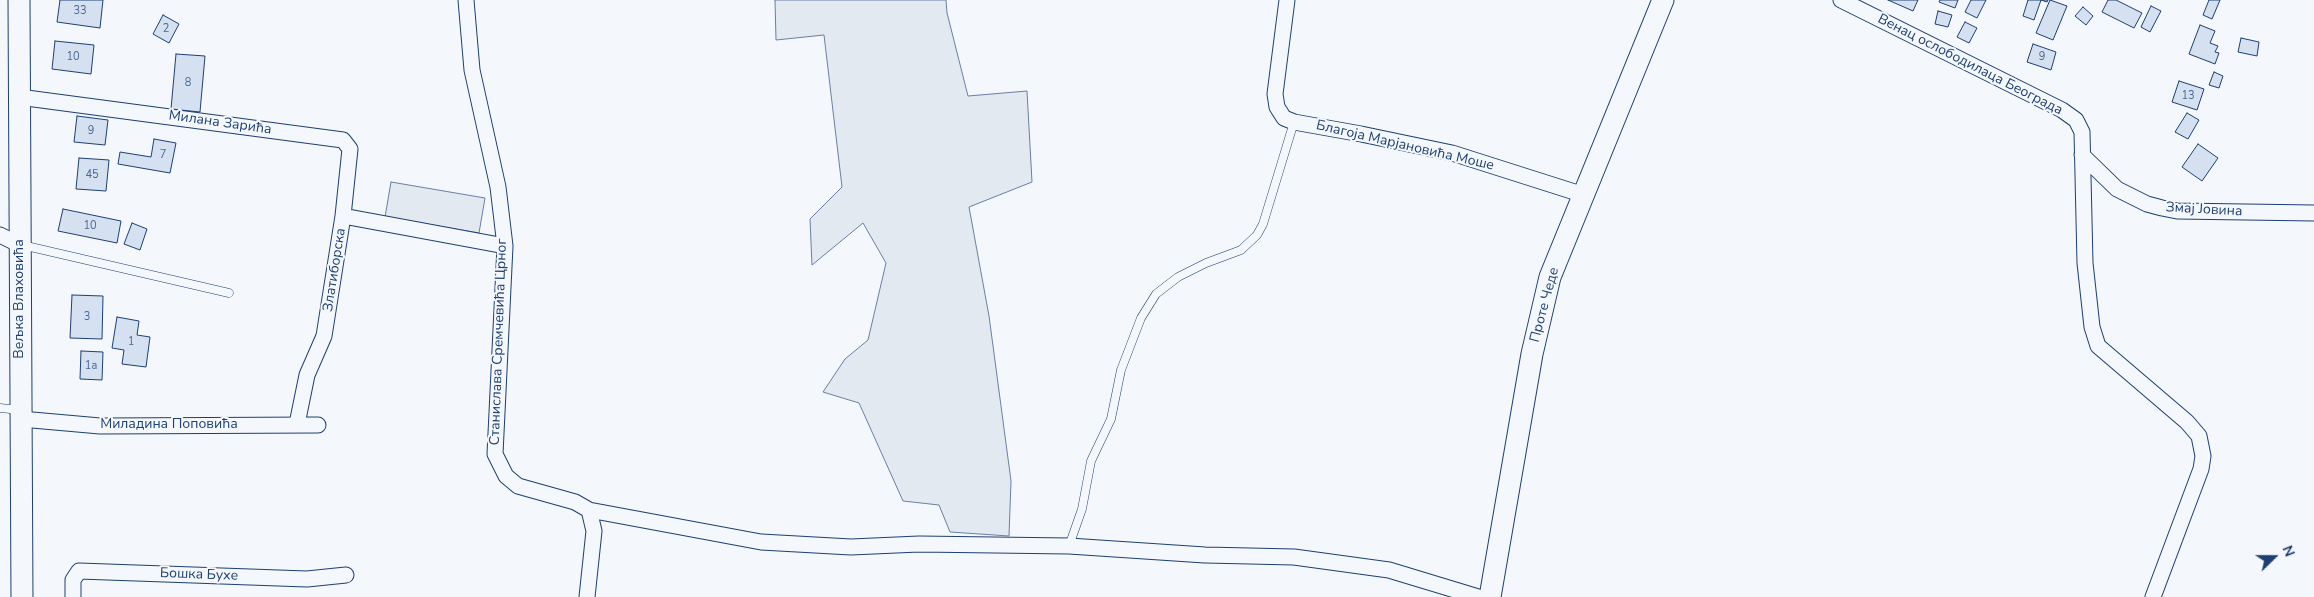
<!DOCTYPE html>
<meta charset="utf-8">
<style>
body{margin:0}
#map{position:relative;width:2314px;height:597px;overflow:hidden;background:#f4f7fb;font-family:"Nunito Sans",sans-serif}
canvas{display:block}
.north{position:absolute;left:2249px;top:532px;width:50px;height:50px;-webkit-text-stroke:4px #f4f7fb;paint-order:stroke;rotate:68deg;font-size:14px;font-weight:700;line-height:20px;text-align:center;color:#1d3f73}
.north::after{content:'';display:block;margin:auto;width:18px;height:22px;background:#1d3f73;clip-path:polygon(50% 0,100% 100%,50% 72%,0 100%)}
</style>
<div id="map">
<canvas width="2314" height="597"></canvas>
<div class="north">N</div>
</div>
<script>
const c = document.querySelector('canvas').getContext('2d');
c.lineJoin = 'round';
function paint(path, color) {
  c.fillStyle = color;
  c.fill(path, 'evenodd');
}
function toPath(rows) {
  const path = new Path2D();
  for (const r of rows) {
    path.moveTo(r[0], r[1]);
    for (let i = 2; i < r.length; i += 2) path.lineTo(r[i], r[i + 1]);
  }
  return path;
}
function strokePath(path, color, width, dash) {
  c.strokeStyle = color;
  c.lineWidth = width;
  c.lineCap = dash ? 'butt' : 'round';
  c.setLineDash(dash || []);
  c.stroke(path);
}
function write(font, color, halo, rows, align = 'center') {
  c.font = font + ' "Nunito Sans",sans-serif';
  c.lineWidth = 4;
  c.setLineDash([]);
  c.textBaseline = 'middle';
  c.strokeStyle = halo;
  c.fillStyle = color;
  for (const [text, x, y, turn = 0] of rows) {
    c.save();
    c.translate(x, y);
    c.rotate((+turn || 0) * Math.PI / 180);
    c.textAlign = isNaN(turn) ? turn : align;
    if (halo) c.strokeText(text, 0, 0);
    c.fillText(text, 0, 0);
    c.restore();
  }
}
const green = toPath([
 [775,0,946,0,947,13,968,96,1027,91,1032,182,969,207,989,316,1011,481,1009,536,950,532,939,505,903,501,859,403,823,392,845,359,868,340,886,263,863,223,812,265,810,219,842,187,824,35,776,40,775,0],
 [391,182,485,198,479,233,385,217,391,182]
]);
paint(green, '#e3e9f0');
strokePath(green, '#687fa3', 1);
const building = toPath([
 [60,0,103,0,100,28,57,22,60,0],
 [1888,0,1918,0,1913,11,1888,0],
 [1940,0,1958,0,1955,8,1939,2,1940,0],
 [1971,0,1986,0,1977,18,1965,12,1971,0],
 [2028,0,2048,0,2047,2,2041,0,2034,20,2023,16,2028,0],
 [2050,0,2067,6,2053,40,2036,33,2050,0],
 [2108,0,2116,0,2142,13,2134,28,2102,12,2108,0],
 [2209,0,2220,0,2212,19,2203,15,2209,0],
 [2151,6,2161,11,2150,32,2141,27,2151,6],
 [2083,7,2093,16,2086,25,2075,16,2083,7],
 [1938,11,1952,15,1948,27,1935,24,1938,11],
 [163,15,179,24,169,43,153,34,163,15],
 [1965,22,1977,28,1969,43,1957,37,1965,22],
 [2200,25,2215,31,2210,43,2218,46,2215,52,2219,53,2215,64,2189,54,2200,25],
 [2241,38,2259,42,2257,56,2238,52,2241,38],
 [55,41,94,45,91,74,52,69,55,41],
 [2033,44,2056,52,2051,70,2027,62,2033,44],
 [176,54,205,56,200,112,171,109,176,54],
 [2214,72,2223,76,2219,88,2209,85,2214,72],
 [2179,81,2204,89,2197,110,2172,102,2179,81],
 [2187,113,2199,120,2188,139,2175,132,2187,113],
 [77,116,108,120,105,145,74,142,77,116],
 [154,139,176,143,170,173,118,164,120,152,151,157,154,139],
 [2198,144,2218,158,2202,181,2182,167,2198,144],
 [79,158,109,160,106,191,76,189,79,158],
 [63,209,121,221,117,243,58,231,63,209],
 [132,223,147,229,140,250,124,244,132,223],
 [72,295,103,296,102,339,70,338,72,295],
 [117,317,139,321,137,335,150,337,146,367,122,364,124,350,112,348,117,317],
 [81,351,103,352,102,380,80,379,81,351]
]);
paint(building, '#d5e0f0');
strokePath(building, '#1d3f73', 1);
const lane = toPath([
 [22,245,229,293],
 [0,408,20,410],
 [1069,546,1082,509,1091,461,1111,419,1121,370,1141,318,1156,294,1178,277,1206,263,1241,250,1257,235,1263,224,1294,122]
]);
const street = toPath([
 [466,0,472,70,498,187,505,246,495,454,506,476,518,486,575,502,589,510,594,531,587,597],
 [1287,0,1275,94,1277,107,1284,118,1294,122,1361,134,1452,153,1584,195],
 [1841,0,2062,110,2076,120,2082,132,2085,263,2092,327,2098,346,2187,422,2199,436,2203,456,2201,469,2153,597],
 [19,97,343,140,350,149,343,216],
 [2082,155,2117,189,2147,204,2162,208,2177,211,2314,213],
 [0,235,20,245],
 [21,419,100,426,318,425],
 [297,424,307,375,324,336,343,216,505,246],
 [589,510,761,542,851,547,919,544,1069,546,1205,555,1294,557,1389,570,1478,597],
 [73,597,73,580,79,571,307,579,346,575]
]);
const secondary = toPath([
 [19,0,22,597],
 [1490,597,1532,354,1550,277,1663,0]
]);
strokePath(lane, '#1d3f73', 9);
strokePath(street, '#1d3f73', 17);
strokePath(secondary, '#1d3f73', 23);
strokePath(lane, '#f4f7fb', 8);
strokePath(street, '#f4f7fb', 15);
strokePath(secondary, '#f4f7fb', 21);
write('11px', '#4b6792', null, [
 ["33",80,11],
 ["2",166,29],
 ["10",73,57],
 ["9",2042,57],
 ["8",188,83],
 ["13",2188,96],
 ["9",91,131],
 ["7",163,155],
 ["45",92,175],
 ["10",90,226],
 ["3",87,317],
 ["1",131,342],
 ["1a",91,366]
]);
write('14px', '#1d3f73', '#f4f7fb', [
 ["Венац ослободилаца Београда",1970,65,27],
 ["Милана Зарића",220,123,8],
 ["Благоја Марјановића Моше",1405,146,13],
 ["Змај Јовина",2204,210,3],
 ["Златиборска",335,270,-81],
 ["Вељка Влаховића",20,299,-90],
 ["Проте Чеде",1545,305,-75],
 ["Станислава Сремчевића Црног",499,342,-88],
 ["Миладина Поповића",169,425],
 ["Бошка Бухе",199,575,2]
]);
</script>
